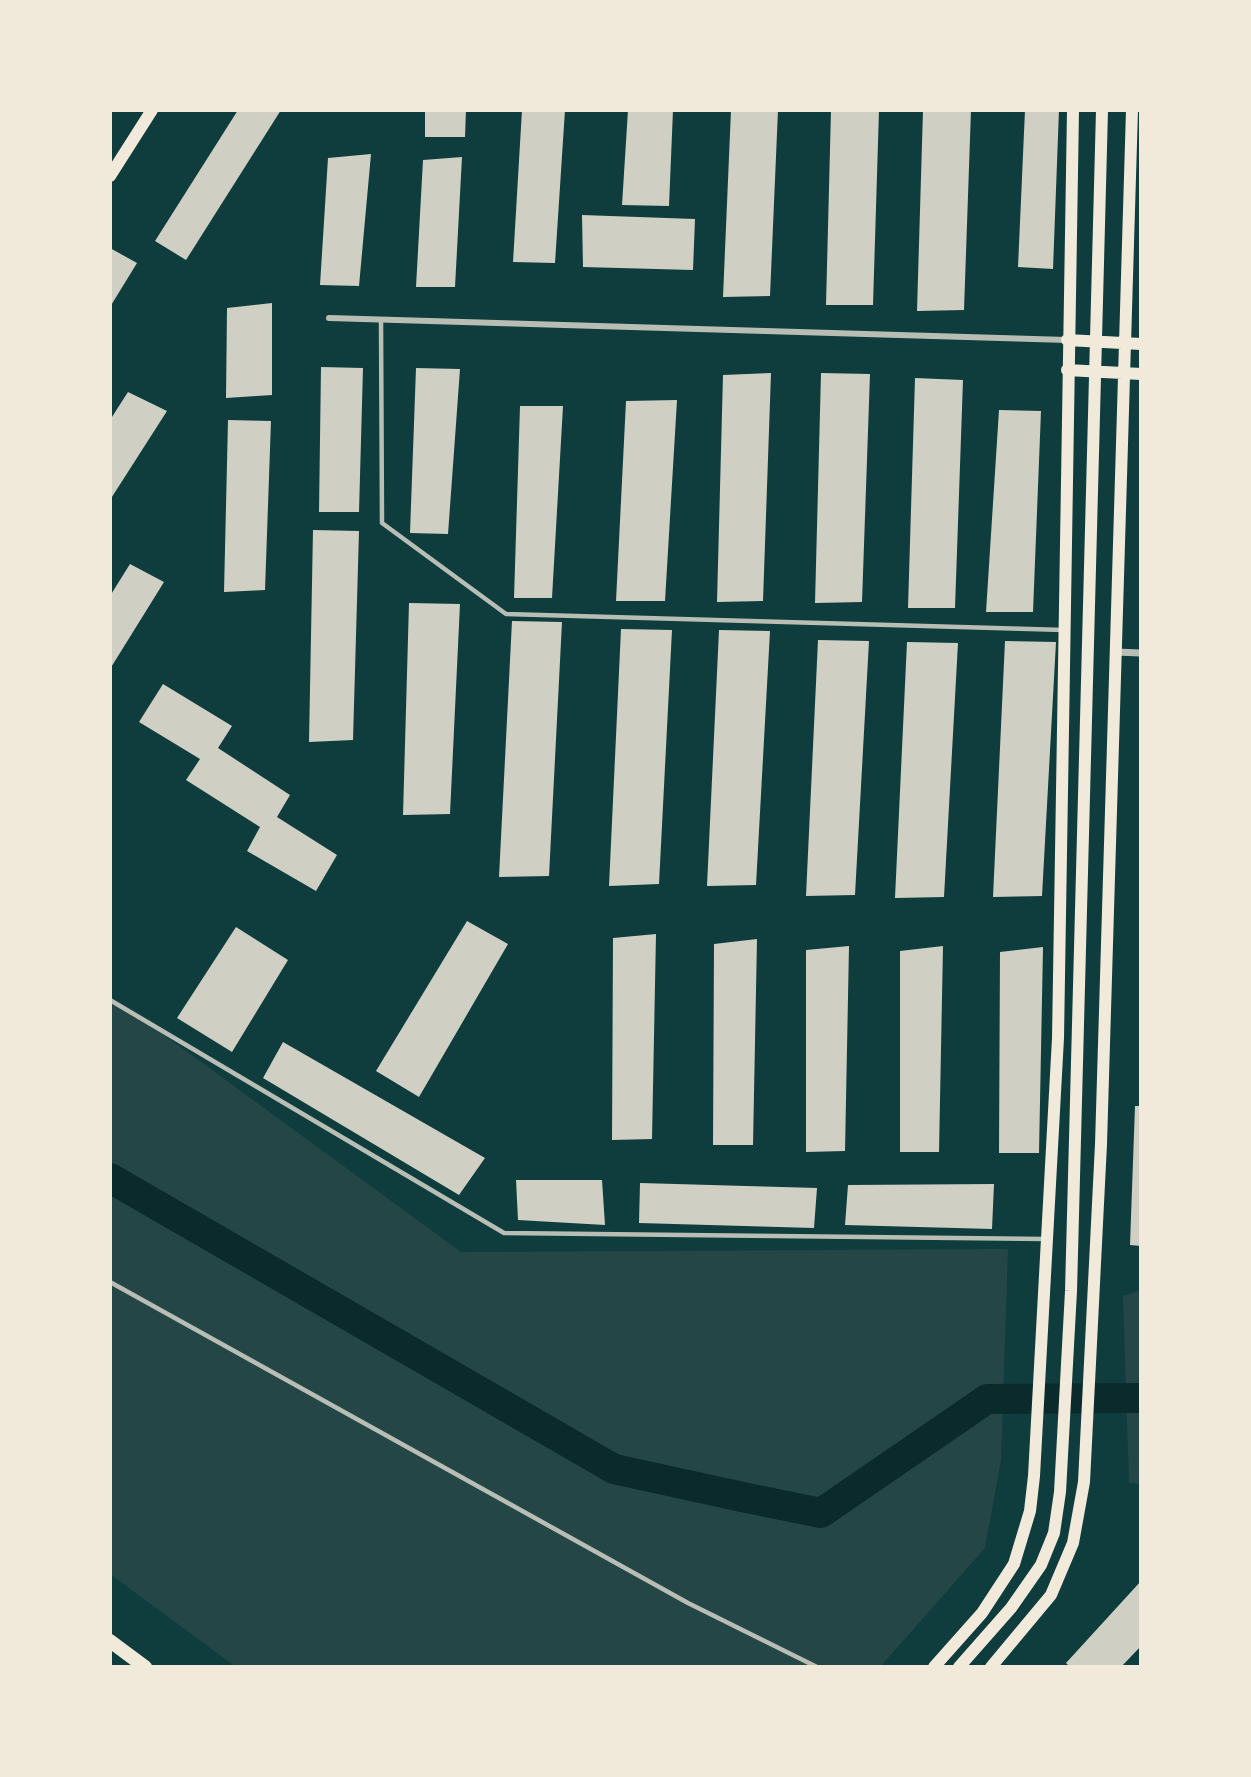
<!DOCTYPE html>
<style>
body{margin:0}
#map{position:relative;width:1251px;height:1777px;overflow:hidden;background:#0f3d3e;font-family:"Exo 2",sans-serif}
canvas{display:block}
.frame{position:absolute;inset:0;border:112px solid #f1e9da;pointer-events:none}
</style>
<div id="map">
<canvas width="1251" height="1777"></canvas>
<div class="frame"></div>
</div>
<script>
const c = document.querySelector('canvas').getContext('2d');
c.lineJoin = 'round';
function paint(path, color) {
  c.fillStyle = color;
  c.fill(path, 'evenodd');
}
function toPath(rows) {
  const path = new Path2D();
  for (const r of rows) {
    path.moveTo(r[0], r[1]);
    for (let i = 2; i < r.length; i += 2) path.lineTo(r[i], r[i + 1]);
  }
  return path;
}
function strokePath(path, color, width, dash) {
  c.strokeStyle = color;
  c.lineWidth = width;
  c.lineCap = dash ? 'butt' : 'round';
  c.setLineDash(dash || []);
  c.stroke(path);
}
paint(toPath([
 [110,1001,160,1032,461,1252,1008,1249,1001,1460,985,1548,880,1667,236,1667,110,1574],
 [1141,1290,1141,1484,1129,1483,1123,1296]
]), '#244646');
strokePath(toPath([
 [110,1178,614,1469,747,1498,821,1513,987,1399,1141,1398]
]), '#0a2a2b', 30);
paint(toPath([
 [238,110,281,110,186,260,155,241],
 [425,110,466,110,465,137,425,137],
 [522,110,565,110,555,263,513,262],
 [628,110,673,110,669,206,622,205],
 [731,110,778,110,770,296,723,297],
 [831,110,879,110,873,305,826,305],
 [923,110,971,110,964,310,917,311],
 [1025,110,1059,110,1053,269,1018,267],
 [371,154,359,286,320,285,328,158],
 [462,157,455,287,416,287,423,160],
 [582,215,695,219,693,270,583,267],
 [110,248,137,263,110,307],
 [272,303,272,395,226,398,227,308],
 [321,367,363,368,359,512,319,512],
 [416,368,460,369,448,534,410,533],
 [771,373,763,601,717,602,723,375],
 [821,373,870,374,862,602,815,603],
 [915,378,963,380,955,608,908,608],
 [128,392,167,411,110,500,110,420],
 [677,400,665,601,616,601,626,401],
 [520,406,563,406,552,598,514,598],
 [999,410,1041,411,1033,612,986,612],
 [228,420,271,421,265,590,224,592],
 [313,530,359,531,353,740,309,742],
 [130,564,164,582,110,669,110,596],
 [409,603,460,604,450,814,403,815],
 [512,621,562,622,549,876,499,877],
 [621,629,672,630,659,884,609,886],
 [719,630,770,631,756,885,707,886],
 [818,640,869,641,855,895,806,896],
 [1005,641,1056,642,1042,896,993,897],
 [907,642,958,643,944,897,895,898],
 [163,684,232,726,218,748,290,795,277,817,337,855,316,891,247,851,260,827,186,780,200,759,139,722],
 [467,921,508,944,419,1097,376,1071],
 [236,927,288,960,232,1052,177,1018],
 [656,934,652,1139,612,1140,613,938],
 [757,939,753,1145,713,1145,714,944],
 [849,946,845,1151,806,1152,806,950],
 [943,946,939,1152,900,1152,900,951],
 [1043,947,1039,1153,999,1153,1000,952],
 [283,1042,485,1158,459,1195,263,1078],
 [1135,1106,1141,1106,1141,1246,1130,1245],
 [516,1180,602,1180,605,1225,518,1220],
 [640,1183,817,1188,814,1228,639,1223],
 [994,1184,992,1229,845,1225,848,1185],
 [1141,1581,1141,1646,1121,1667,1070,1667,1066,1663]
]), '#cfcfc3');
strokePath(toPath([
 [381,320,382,523,506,614,1064,630],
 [110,1000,504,1233,1046,1239],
 [110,1282,688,1603,817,1667]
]), '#b8beb3', 4.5);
strokePath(toPath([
 [329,318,1067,340]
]), '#b8beb3', 6);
strokePath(toPath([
 [1115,652,1141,653]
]), '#b8beb3', 7);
strokePath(toPath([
 [110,176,152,110],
 [1067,340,1141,344],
 [1067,370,1141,374],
 [934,1667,982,1613,1014,1564,1030,1511,1034,1476,1058,1038,1073,110],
 [959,1667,1011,1608,1041,1565,1054,1533,1060,1492,1071,1291,1102,110],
 [991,1667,1051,1595,1073,1543,1084,1482,1101,1144,1132,110]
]), '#f1e9da', 12);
strokePath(toPath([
 [110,1641,145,1667]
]), '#f1e9da', 14);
</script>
